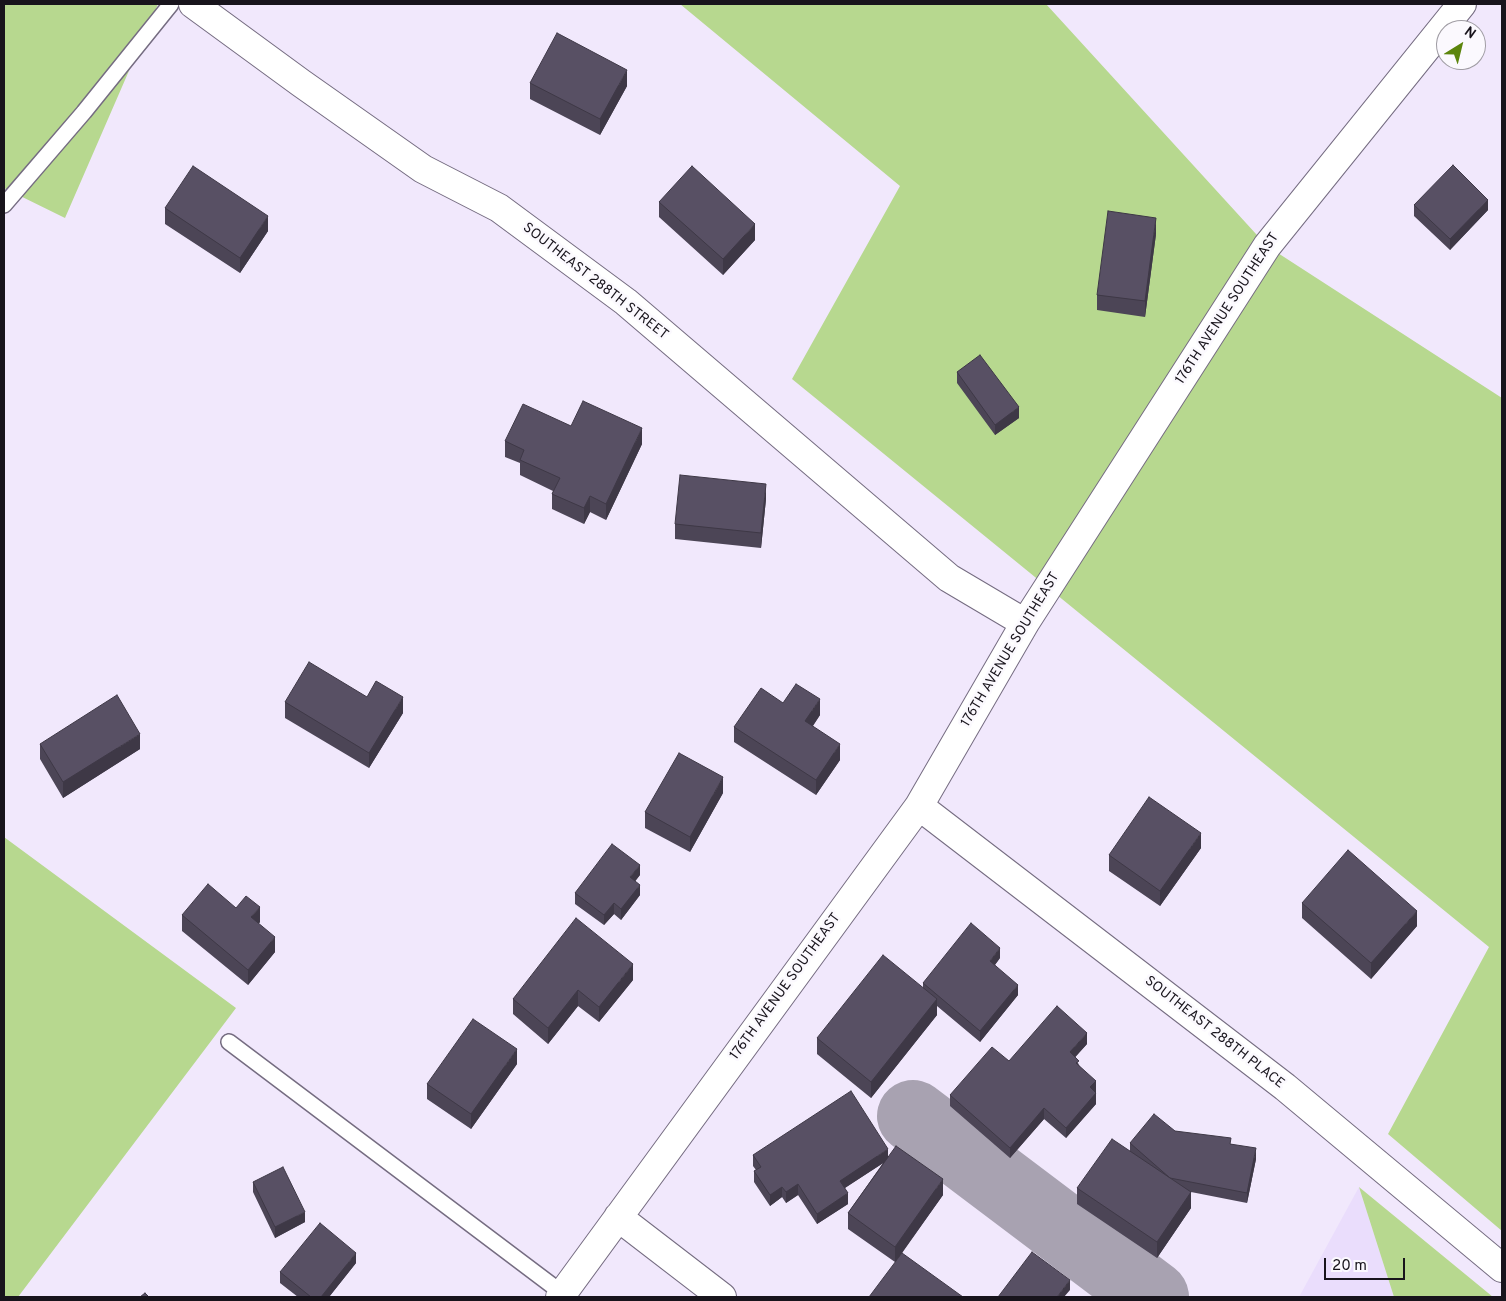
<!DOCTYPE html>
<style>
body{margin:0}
#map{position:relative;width:1506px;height:1301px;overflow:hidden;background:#f1e8fc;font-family:Overpass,sans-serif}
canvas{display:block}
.frame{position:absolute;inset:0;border:5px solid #18141c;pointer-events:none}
.north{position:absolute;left:1436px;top:20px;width:50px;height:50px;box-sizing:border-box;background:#fbf9fe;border:1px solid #a09da4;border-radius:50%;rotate:36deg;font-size:14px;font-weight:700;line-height:20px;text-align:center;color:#18141c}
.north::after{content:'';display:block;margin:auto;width:18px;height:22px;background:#5c850d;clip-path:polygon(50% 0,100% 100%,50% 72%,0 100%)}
.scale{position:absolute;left:1324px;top:1258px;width:81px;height:22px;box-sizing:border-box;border:2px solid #18141c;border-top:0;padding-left:6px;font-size:15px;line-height:18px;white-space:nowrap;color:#18141c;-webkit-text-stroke:4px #fbf9fe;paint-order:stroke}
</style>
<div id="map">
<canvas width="1506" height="1301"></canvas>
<div class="frame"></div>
<div class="north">N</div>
<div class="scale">20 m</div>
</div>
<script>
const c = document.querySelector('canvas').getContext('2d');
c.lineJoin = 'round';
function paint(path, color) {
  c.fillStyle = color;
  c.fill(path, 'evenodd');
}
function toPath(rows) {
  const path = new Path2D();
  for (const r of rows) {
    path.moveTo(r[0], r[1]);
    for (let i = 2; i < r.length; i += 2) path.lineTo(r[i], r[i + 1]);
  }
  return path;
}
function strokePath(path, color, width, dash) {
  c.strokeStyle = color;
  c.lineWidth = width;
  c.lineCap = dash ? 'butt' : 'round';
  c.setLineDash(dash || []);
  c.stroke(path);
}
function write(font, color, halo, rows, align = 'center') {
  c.font = font + ' Overpass,sans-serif';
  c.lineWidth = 5;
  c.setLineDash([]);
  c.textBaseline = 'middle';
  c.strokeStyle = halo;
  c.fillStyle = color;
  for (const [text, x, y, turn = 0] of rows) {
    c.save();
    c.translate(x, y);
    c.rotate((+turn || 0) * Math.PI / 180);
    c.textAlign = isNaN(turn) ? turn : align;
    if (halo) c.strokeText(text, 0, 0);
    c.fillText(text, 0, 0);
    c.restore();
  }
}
paint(toPath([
 [1359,1187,1394,1297,1299,1297]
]), '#eaddfc');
paint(toPath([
 [4,4,158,4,65,218,4,188],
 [680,4,1046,4,1267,246,1502,398,1502,1231,1388,1134,1489,947,792,379,900,186],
 [4,837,236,1008,18,1297,4,1297],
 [1359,1187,1493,1297,1394,1297]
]), '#b7d88f');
strokePath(toPath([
 [913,1116,1153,1297]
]), '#a8a2b1', 72);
const service = toPath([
 [4,205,84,112,171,4],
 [229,1042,562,1293]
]);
const minor = toPath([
 [193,4,301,83,423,169,499,208,626,302,949,578,1025,623],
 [919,806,1285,1087,1502,1268],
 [618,1217,722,1297],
 [560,1297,919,806,1025,623,1267,246,1462,4]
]);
strokePath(service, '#756c81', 18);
strokePath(minor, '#756c81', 30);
strokePath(service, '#fff', 15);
strokePath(minor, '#fff', 28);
paint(toPath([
 [530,83,627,86,600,135,530,99],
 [659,202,755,240,723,275,659,217],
 [1414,205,1488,210,1450,250,1414,216],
 [165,208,268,231,240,273,165,224],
 [1156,234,1145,317,1097,310,1097,295],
 [957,372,1019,418,995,435,957,383],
 [571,426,642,444,606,520,590,512,584,524,552,509,552,494,553,491,520,475,520,463,505,457,505,441],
 [766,499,761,548,675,539,675,524],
 [367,697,403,713,369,768,285,718,285,702],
 [783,703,820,715,813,726,840,760,816,795,734,742,734,727],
 [40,744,140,749,63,798,40,759],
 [723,793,690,852,645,828,645,812],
 [1201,848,1160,906,1109,871,1109,855],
 [640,875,635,881,640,895,621,920,614,914,604,925,575,904,575,893],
 [1302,903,1417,926,1371,979,1302,918],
 [236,908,260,922,258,924,275,952,248,985,182,931,182,915],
 [1000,958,995,965,1018,995,980,1042,937,1006,937,1015,871,1098,817,1054,817,1038,923,988,923,983],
 [633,980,599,1022,578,1006,548,1044,513,1014,513,999],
 [1087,1044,1075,1057,1079,1065,1096,1092,1096,1104,1066,1138,1044,1119,1010,1158,950,1106,950,1095,1009,1061],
 [517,1064,471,1129,427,1099,427,1084],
 [1175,1131,1231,1144,1256,1159,1247,1203,1191,1192,1191,1208,1157,1258,1077,1204,1077,1188,1130,1151,1130,1143],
 [753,1155,888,1156,943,1195,895,1262,848,1229,848,1213,883,1163,845,1188,848,1204,817,1224,798,1195,786,1203,782,1197,770,1206,754,1182,754,1171,756,1170,753,1166],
 [253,1182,305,1222,275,1238,253,1192],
 [356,1263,329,1297,298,1297,280,1283,280,1272]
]), '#4c4556');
paint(toPath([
 [627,70,627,86,600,135,600,119],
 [1488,200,1488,210,1450,250,1450,239],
 [268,216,268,231,240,273,240,258],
 [1156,218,1156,234,1145,317,1145,301],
 [755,224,755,240,723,275,723,259],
 [1019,407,1019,418,995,435,995,425],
 [642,428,642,444,606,520,606,504],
 [766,484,766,499,761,548,761,533],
 [590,496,590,512,584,524,584,508],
 [403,697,403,713,369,768,369,753],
 [820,699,820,715,805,737,805,721],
 [140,734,140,749,63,798,63,782],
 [840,744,840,760,816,795,816,780],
 [723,777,723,793,690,852,690,837],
 [1201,833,1201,848,1160,906,1160,891],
 [640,865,640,875,630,888,630,877],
 [640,885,640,895,621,920,621,909],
 [614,903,614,914,604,925,604,915],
 [260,907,260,922,251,933,251,917],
 [1417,911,1417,926,1371,979,1371,963],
 [275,937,275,952,248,985,248,970],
 [1000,948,1000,958,990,971,990,961],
 [633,964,633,980,599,1022,599,1007],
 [1018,985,1018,995,980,1042,980,1031],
 [578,990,578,1006,548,1044,548,1028],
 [937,999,937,1015,871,1098,871,1082],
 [1087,1033,1087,1044,1070,1063,1070,1052],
 [517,1049,517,1064,471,1129,471,1114],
 [1096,1081,1096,1092,1090,1098,1090,1087],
 [1096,1093,1096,1104,1066,1138,1066,1128],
 [1044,1108,1044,1119,1010,1158,1010,1148],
 [1256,1148,1256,1159,1247,1203,1247,1193],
 [888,1149,888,1160,840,1191,840,1181],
 [943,1179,943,1195,895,1263,895,1247],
 [798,1184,798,1195,786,1203,786,1192],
 [782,1187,782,1197,770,1206,770,1195],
 [1191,1192,1191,1208,1157,1258,1157,1242],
 [848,1193,848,1204,817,1224,817,1214],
 [305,1212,305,1222,275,1238,275,1227],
 [356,1253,356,1263,329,1297,321,1297],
 [1070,1280,1070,1290,1064,1297,1057,1297]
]), '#3e3846');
const building = toPath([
 [557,33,627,70,600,119,530,83,557,33],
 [1453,165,1488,200,1450,239,1414,205,1453,165],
 [193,166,268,216,240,258,165,208,193,166],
 [692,166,755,224,723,259,659,202,692,166],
 [1108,211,1156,218,1145,301,1097,295,1108,211],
 [980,355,1019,407,995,425,957,372,980,355],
 [583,401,642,428,606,504,590,496,584,508,552,494,560,478,520,460,524,450,505,441,523,404,571,426,583,401],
 [680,475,766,484,761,533,675,524,680,475],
 [309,662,367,697,376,681,403,697,369,753,285,702,309,662],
 [796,684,820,699,805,721,840,744,816,780,734,727,761,688,783,703,796,684],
 [117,695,140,734,63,782,40,744,117,695],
 [679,753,723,777,690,837,645,812,679,753],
 [1149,797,1201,833,1160,891,1109,855,1149,797],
 [612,844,640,865,630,877,640,885,621,909,614,903,604,915,575,893,612,844],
 [1348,850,1417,911,1371,963,1302,903,1348,850],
 [208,884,236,908,246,896,260,907,251,917,275,937,248,970,182,915,208,884],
 [576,918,633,964,599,1007,578,990,548,1028,513,999,576,918],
 [971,923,1000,948,990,961,1018,985,980,1031,923,983,971,923],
 [883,955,937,999,871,1082,817,1038,883,955],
 [1057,1006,1087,1033,1070,1052,1079,1061,1076,1063,1096,1081,1090,1087,1096,1093,1066,1128,1044,1108,1010,1148,950,1095,992,1047,1009,1061,1057,1006],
 [473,1019,517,1049,471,1114,427,1084,473,1019],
 [851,1091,888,1149,840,1181,848,1193,817,1214,798,1184,786,1192,782,1187,770,1195,754,1171,761,1167,753,1155,851,1091],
 [1154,1114,1175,1131,1231,1138,1230,1144,1256,1148,1247,1193,1170,1178,1130,1143,1154,1114],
 [1112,1139,1191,1192,1157,1242,1077,1188,1112,1139],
 [896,1146,943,1179,895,1247,848,1213,896,1146],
 [283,1167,305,1212,275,1227,253,1182,283,1167],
 [320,1223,356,1253,321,1297,311,1297,280,1272,320,1223],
 [1032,1252,1070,1280,1057,1297,998,1297,1032,1252],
 [902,1253,963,1297,869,1297,902,1253],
 [145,1293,149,1297,140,1297,145,1293]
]);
paint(building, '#585064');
strokePath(building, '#3e3846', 1);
write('14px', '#18141c', '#fbf9fe', [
 ["SOUTHEAST 288TH STREET",595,282,38],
 ["176TH AVENUE SOUTHEAST",1228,309,-57],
 ["176TH AVENUE SOUTHEAST",1011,650,-59],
 ["176TH AVENUE SOUTHEAST",786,987,-54],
 ["SOUTHEAST 288TH PLACE",1214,1033,38]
]);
</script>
